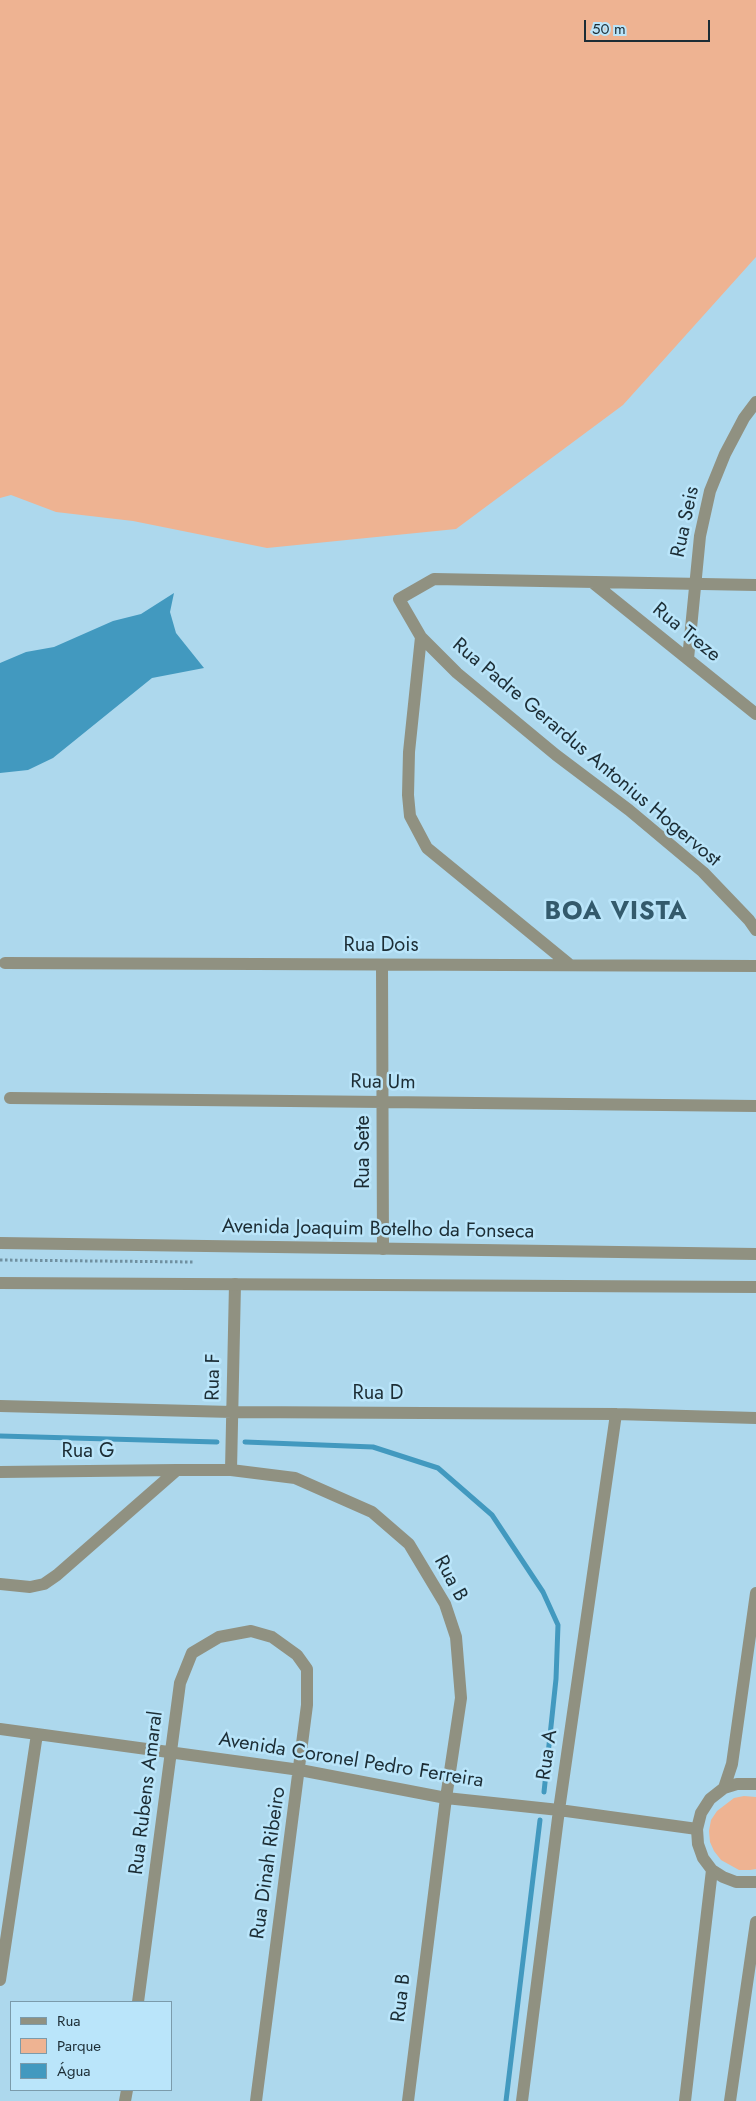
<!DOCTYPE html>
<meta charset="utf-8">
<style>
body{margin:0}
#map{position:relative;width:756px;height:2101px;overflow:hidden;background:#add8ed;font-family:Jost,sans-serif}
canvas{display:block}
.legend{position:absolute;left:10px;top:2001px;width:162px;height:90px;box-sizing:border-box;background:#bae5fa;border:1px solid #7b9bab;margin:0;padding:6px 9px;list-style:none;font-size:15px;color:#1c2d35}
.legend li{display:flex;align-items:center;gap:10px;height:25px}
.legend b{width:25px;border:1px solid #7b9bab}
.scale{position:absolute;left:584px;top:20px;width:126px;height:22px;box-sizing:border-box;border:2px solid #1c2d35;border-top:0;padding-left:6px;font-size:15px;line-height:18px;white-space:nowrap;color:#1c2d35;-webkit-text-stroke:4px #bae5fa;paint-order:stroke}
</style>
<div id="map">
<canvas width="756" height="2101"></canvas>
<ul class="legend">
<li><b style="height:6px;background:#909181"></b>Rua</li>
<li><b style="height:14px;background:#eeb392"></b>Parque</li>
<li><b style="height:14px;background:#4299bf"></b>Água</li>
</ul>
<div class="scale">50 m</div>
</div>
<script>
const c = document.querySelector('canvas').getContext('2d');
c.lineJoin = 'round';
function paint(path, color) {
  c.fillStyle = color;
  c.fill(path, 'evenodd');
}
function toPath(rows) {
  const path = new Path2D();
  for (const r of rows) {
    path.moveTo(r[0], r[1]);
    for (let i = 2; i < r.length; i += 2) path.lineTo(r[i], r[i + 1]);
  }
  return path;
}
function strokePath(path, color, width, dash) {
  c.strokeStyle = color;
  c.lineWidth = width;
  c.lineCap = dash ? 'butt' : 'round';
  c.setLineDash(dash || []);
  c.stroke(path);
}
function write(font, color, halo, rows, align = 'center') {
  c.font = font + ' Jost,sans-serif';
  c.lineWidth = 5;
  c.setLineDash([]);
  c.textBaseline = 'middle';
  c.strokeStyle = halo;
  c.fillStyle = color;
  for (const [text, x, y, turn = 0] of rows) {
    c.save();
    c.translate(x, y);
    c.rotate((+turn || 0) * Math.PI / 180);
    c.textAlign = isNaN(turn) ? turn : align;
    if (halo) c.strokeText(text, 0, 0);
    c.fillText(text, 0, 0);
    c.restore();
  }
}
paint(toPath([
 [0,0,756,0,756,257,623,405,456,529,267,548,133,521,56,512,11,495,0,498],
 [744,1796,756,1797,756,1869,750,1870,739,1870,721,1860,714,1851,710,1842,709,1831,711,1820,717,1811,734,1798]
]), '#eeb392');
paint(toPath([
 [174,593,170,612,176,633,204,668,152,678,53,758,28,770,0,773,0,663,26,652,54,647,113,621,141,614]
]), '#4299bf');
strokePath(toPath([
 [0,1436,217,1442],
 [245,1442,373,1447,438,1468,492,1515,543,1592,558,1625,556,1679,544,1792],
 [506,2101,540,1820]
]), '#4299bf', 5);
strokePath(toPath([
 [0,1260,194,1262]
]), '#7090a0', 3, [2.5, 2.5]);
strokePath(toPath([
 [592,582,756,714],
 [756,585,434,579,399,599,421,637,457,673,556,755,629,810,703,872,749,920,756,930],
 [421,637,409,752,408,795,410,816,427,848,570,965],
 [688,659,700,536,710,491,725,454,744,418,756,402],
 [5,963,756,966],
 [382,965,383,1249],
 [10,1098,756,1106],
 [0,1406,232,1412,616,1414,756,1418],
 [231,1470,235,1284],
 [0,1472,177,1470],
 [0,1584,30,1587,44,1584,57,1575,177,1470,231,1470,295,1478,372,1512,409,1544,445,1604,456,1637,461,1698,446,1798,408,2101],
 [0,1729,300,1770,446,1798,559,1810,697,1829],
 [0,1980,37,1734],
 [138,2002,180,1683,192,1653,219,1637,251,1631,272,1637,297,1655,307,1669,307,1705,256,2101],
 [125,2101,127,2090],
 [522,2101,559,1810,616,1414]
]), '#909181', 12);
strokePath(toPath([
 [0,1243,756,1254],
 [0,1283,756,1287],
 [756,1784,737,1784,724,1788,710,1799,701,1813,697,1829,698,1844,703,1858,712,1870,723,1877,736,1882,756,1882],
 [724,1788,732,1764,756,1593],
 [685,2101,712,1870],
 [730,2101,756,1922]
]), '#909181', 12);
write('20px', '#1c2d35', '#bae5fa', [
 ["Rua Seis",686,522,-78],
 ["Rua Treze",686,633,39],
 ["Rua Padre Gerardus Antonius Hogervost",586,753,40],
 ["Rua Dois",381,946],
 ["Rua Um",383,1083,1],
 ["Rua Sete",364,1152,-90],
 ["Avenida Joaquim Botelho da Fonseca",378,1230,1],
 ["Rua F",214,1377,-89],
 ["Rua D",378,1394],
 ["Rua G",88,1452],
 ["Rua B",450,1579,62],
 ["Rua A",548,1755,-82],
 ["Avenida Coronel Pedro Ferreira",351,1761,9],
 ["Rua Rubens Amaral",147,1793,-83],
 ["Rua Dinah Ribeiro",269,1863,-82],
 ["Rua B",402,1998,-83]
]);
c.letterSpacing = '1px';
write('bold 25px', '#335a6c', '#bae5fa', [
 ["BOA VISTA",616,913]
]);
c.letterSpacing = '0px';
</script>
